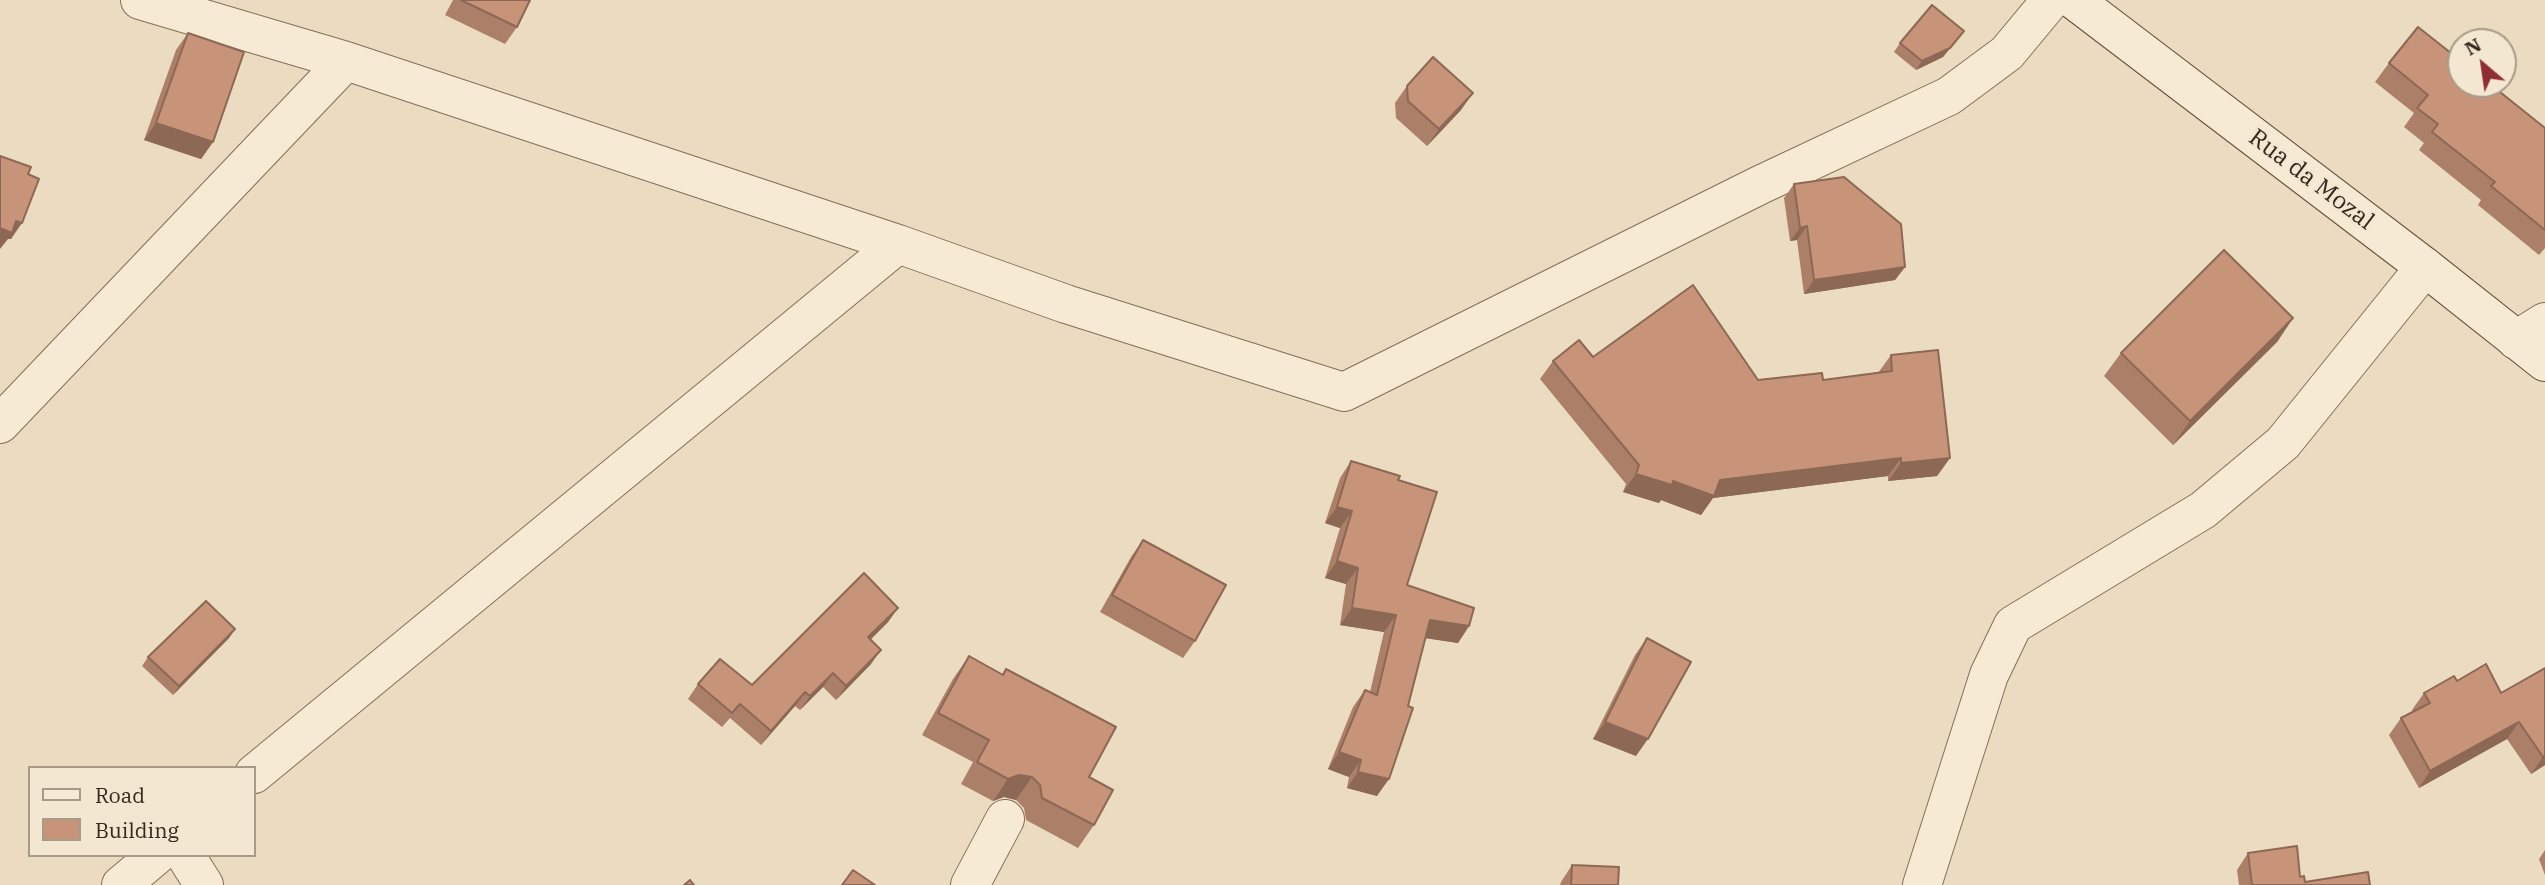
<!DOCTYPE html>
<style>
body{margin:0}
#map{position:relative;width:2545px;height:885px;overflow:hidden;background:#ebdcc1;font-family:"IBM Plex Serif",serif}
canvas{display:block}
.legend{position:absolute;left:28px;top:766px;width:228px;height:91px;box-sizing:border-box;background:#f3e7d1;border:2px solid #a79a89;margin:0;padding:9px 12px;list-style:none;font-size:21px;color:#34271d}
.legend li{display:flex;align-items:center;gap:14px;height:35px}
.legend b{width:35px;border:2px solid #a79a89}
.north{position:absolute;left:2447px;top:28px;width:70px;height:70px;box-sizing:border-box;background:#f3e7d1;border:2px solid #a79a89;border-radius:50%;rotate:331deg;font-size:19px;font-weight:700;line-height:28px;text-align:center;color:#34271d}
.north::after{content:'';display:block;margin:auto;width:24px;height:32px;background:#902d35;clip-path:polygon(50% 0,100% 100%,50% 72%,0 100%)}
</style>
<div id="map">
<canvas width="2545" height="885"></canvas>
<ul class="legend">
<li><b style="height:9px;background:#f7ead4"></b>Road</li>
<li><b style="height:19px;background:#c89479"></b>Building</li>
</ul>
<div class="north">N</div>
</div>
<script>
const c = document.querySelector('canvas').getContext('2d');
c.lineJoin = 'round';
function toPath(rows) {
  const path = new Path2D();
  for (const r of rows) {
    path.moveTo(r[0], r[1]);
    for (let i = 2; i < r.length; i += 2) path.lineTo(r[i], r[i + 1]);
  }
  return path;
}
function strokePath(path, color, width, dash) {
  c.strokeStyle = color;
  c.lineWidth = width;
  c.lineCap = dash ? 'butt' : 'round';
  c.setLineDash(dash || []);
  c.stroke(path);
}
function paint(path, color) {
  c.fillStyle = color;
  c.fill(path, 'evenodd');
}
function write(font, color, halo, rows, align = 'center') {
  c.font = font + ' "IBM Plex Serif",serif';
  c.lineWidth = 5;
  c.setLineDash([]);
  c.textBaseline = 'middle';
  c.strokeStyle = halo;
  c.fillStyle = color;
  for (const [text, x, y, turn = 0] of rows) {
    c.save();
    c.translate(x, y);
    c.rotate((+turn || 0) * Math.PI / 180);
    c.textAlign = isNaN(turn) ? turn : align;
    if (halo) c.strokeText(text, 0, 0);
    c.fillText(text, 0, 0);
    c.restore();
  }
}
const minor = toPath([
 [140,0,346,61,898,244,1066,304,1344,392,1760,185,1949,96,2007,53,2051,0],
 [2516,340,2545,322],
 [0,424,346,61],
 [254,774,898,244],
 [185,855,204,885],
 [121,885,157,855],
 [970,885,1005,819],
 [1922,885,1989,675,2013,625,2203,510,2283,443,2425,267]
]);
const secondary = toPath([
 [2074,0,2425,267,2545,362]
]);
strokePath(minor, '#846d5a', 40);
strokePath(secondary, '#664e3d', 40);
strokePath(minor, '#f7ead4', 38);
strokePath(secondary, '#f7ead4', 38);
paint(toPath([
 [453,0,530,0,517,27,505,44,445,15],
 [1964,31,1943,57,1916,70,1894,52,1900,43],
 [188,33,213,142,201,159,144,140,176,50],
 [2389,63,2545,128,2545,248,2539,255,2478,205,2481,200,2419,150,2424,143,2404,127,2414,113,2375,82],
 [1407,86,1461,110,1427,146,1396,118,1395,103],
 [1794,184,1905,267,1895,280,1804,294,1797,240,1790,241,1784,198],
 [2293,318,2277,342,2173,445,2104,376,2121,353],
 [1891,355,1950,458,1937,476,1888,481,1888,476,1713,498,1701,515,1661,500,1659,503,1623,492,1626,484,1540,379,1553,361,1593,357,1758,380,1823,380,1878,373],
 [1351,461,1398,480,1407,585,1469,626,1458,643,1425,638,1377,796,1347,788,1349,777,1328,769,1353,707,1365,690,1370,692,1384,632,1340,625,1346,584,1325,578,1340,528,1325,523,1340,478],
 [1143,540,1195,641,1183,658,1100,612,1131,557],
 [898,608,888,622,870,640,871,664,836,700,823,687,800,710,795,706,761,745,730,718,722,727,688,699,698,684,752,685],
 [235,629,229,638,173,695,142,666,148,657],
 [1647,638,1636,756,1593,739,1635,655],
 [969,656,1002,674,1006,669,1089,777,1094,825,1078,848,1026,820,1024,808,1016,800,1004,797,993,801,961,784,973,762,922,735,953,679],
 [2545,668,2545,765,2531,774,2507,739,2419,788,2389,735,2401,718,2413,712,2412,710,2424,693,2457,681,2501,693],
 [2545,850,2545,875,2539,859],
 [2248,853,2300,877,2305,882,2370,885,2239,885,2237,870],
 [1572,865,1618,885,1560,885,1561,882]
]), '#ac7f68');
paint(toPath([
 [1964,31,1943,57,1916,70,1922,61],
 [1473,93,1461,110,1427,146,1439,129],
 [156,123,213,142,201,159,144,140],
 [16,221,22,223,11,239,8,239,0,249,0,228],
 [1807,226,1797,240,1790,241,1800,228],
 [1905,267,1895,280,1804,294,1814,280],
 [2293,318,2277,342,2173,445,2190,421],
 [1901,458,1888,476,1713,498,1701,515,1661,500,1659,503,1623,492,1636,474,1673,481,1720,480],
 [1950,458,1937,476,1888,481,1901,463],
 [1337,507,1352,511,1340,528,1325,523],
 [1337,561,1358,568,1346,584,1325,578],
 [898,608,888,622,858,652,868,637],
 [1352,608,1396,615,1384,632,1340,625],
 [1430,620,1469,626,1458,643,1418,637],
 [235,629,229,638,173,695,179,686],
 [881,650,871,664,836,700,846,686],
 [833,673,823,687,800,710,810,696],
 [805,692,795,706,761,745,771,731],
 [1605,722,1648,739,1636,756,1593,739],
 [2519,722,2507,739,2419,788,2430,771],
 [1339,752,1361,760,1349,777,1328,769],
 [2545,756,2545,765,2531,774,2543,757],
 [1358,772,1389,779,1377,796,1347,788],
 [1019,775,1032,777,1016,800,1004,797,993,801,1008,779]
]), '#8c6855');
const building = toPath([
 [461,0,530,0,517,27,461,0],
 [1932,5,1964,31,1950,48,1922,61,1900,43,1932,5],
 [2418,27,2461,61,2461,84,2490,84,2545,128,2545,230,2491,186,2495,182,2432,132,2438,124,2417,108,2428,95,2389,63,2418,27],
 [188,33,244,52,213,142,156,123,188,33],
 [1433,57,1473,93,1439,129,1408,101,1407,86,1433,57],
 [0,156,31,167,28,174,39,179,22,223,16,221,12,233,0,228,0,156],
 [1844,177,1901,224,1905,267,1814,280,1807,226,1800,228,1794,184,1844,177],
 [2224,250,2293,318,2190,421,2121,353,2224,250],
 [1693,285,1758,380,1822,373,1823,380,1892,371,1891,355,1938,350,1950,458,1901,463,1901,458,1720,480,1714,496,1673,481,1672,485,1636,474,1639,465,1553,361,1579,340,1593,357,1693,285],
 [1351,461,1400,476,1398,480,1437,492,1407,585,1474,608,1469,626,1430,620,1408,706,1413,708,1389,779,1358,772,1361,760,1339,752,1365,690,1377,695,1396,615,1352,608,1358,568,1337,561,1352,511,1337,507,1351,461],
 [1143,540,1226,585,1195,641,1112,595,1143,540],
 [864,573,898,608,868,637,881,650,846,686,833,673,810,696,805,692,771,731,740,704,732,713,698,684,720,659,752,685,864,573],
 [206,601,235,629,179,686,148,657,206,601],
 [1647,638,1691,662,1648,739,1605,722,1647,638],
 [969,656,1003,675,1006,669,1116,727,1089,777,1113,790,1094,825,1042,798,1040,785,1032,777,1019,775,1008,779,977,762,989,740,938,713,969,656],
 [2486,664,2501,693,2545,668,2545,756,2543,757,2519,722,2430,771,2401,718,2430,703,2424,693,2454,676,2457,681,2486,664],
 [2297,846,2300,877,2304,876,2305,882,2368,872,2370,885,2252,885,2248,853,2297,846],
 [1572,865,1619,867,1618,885,1571,885,1572,865],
 [853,870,875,885,842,885,853,870],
 [690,880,694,885,684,885,690,880]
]);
paint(building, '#c89479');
strokePath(building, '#8c6855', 2);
write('24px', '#34271d', '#f3e7d1', [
 ["Rua da Mozal",2311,180,37]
]);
</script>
